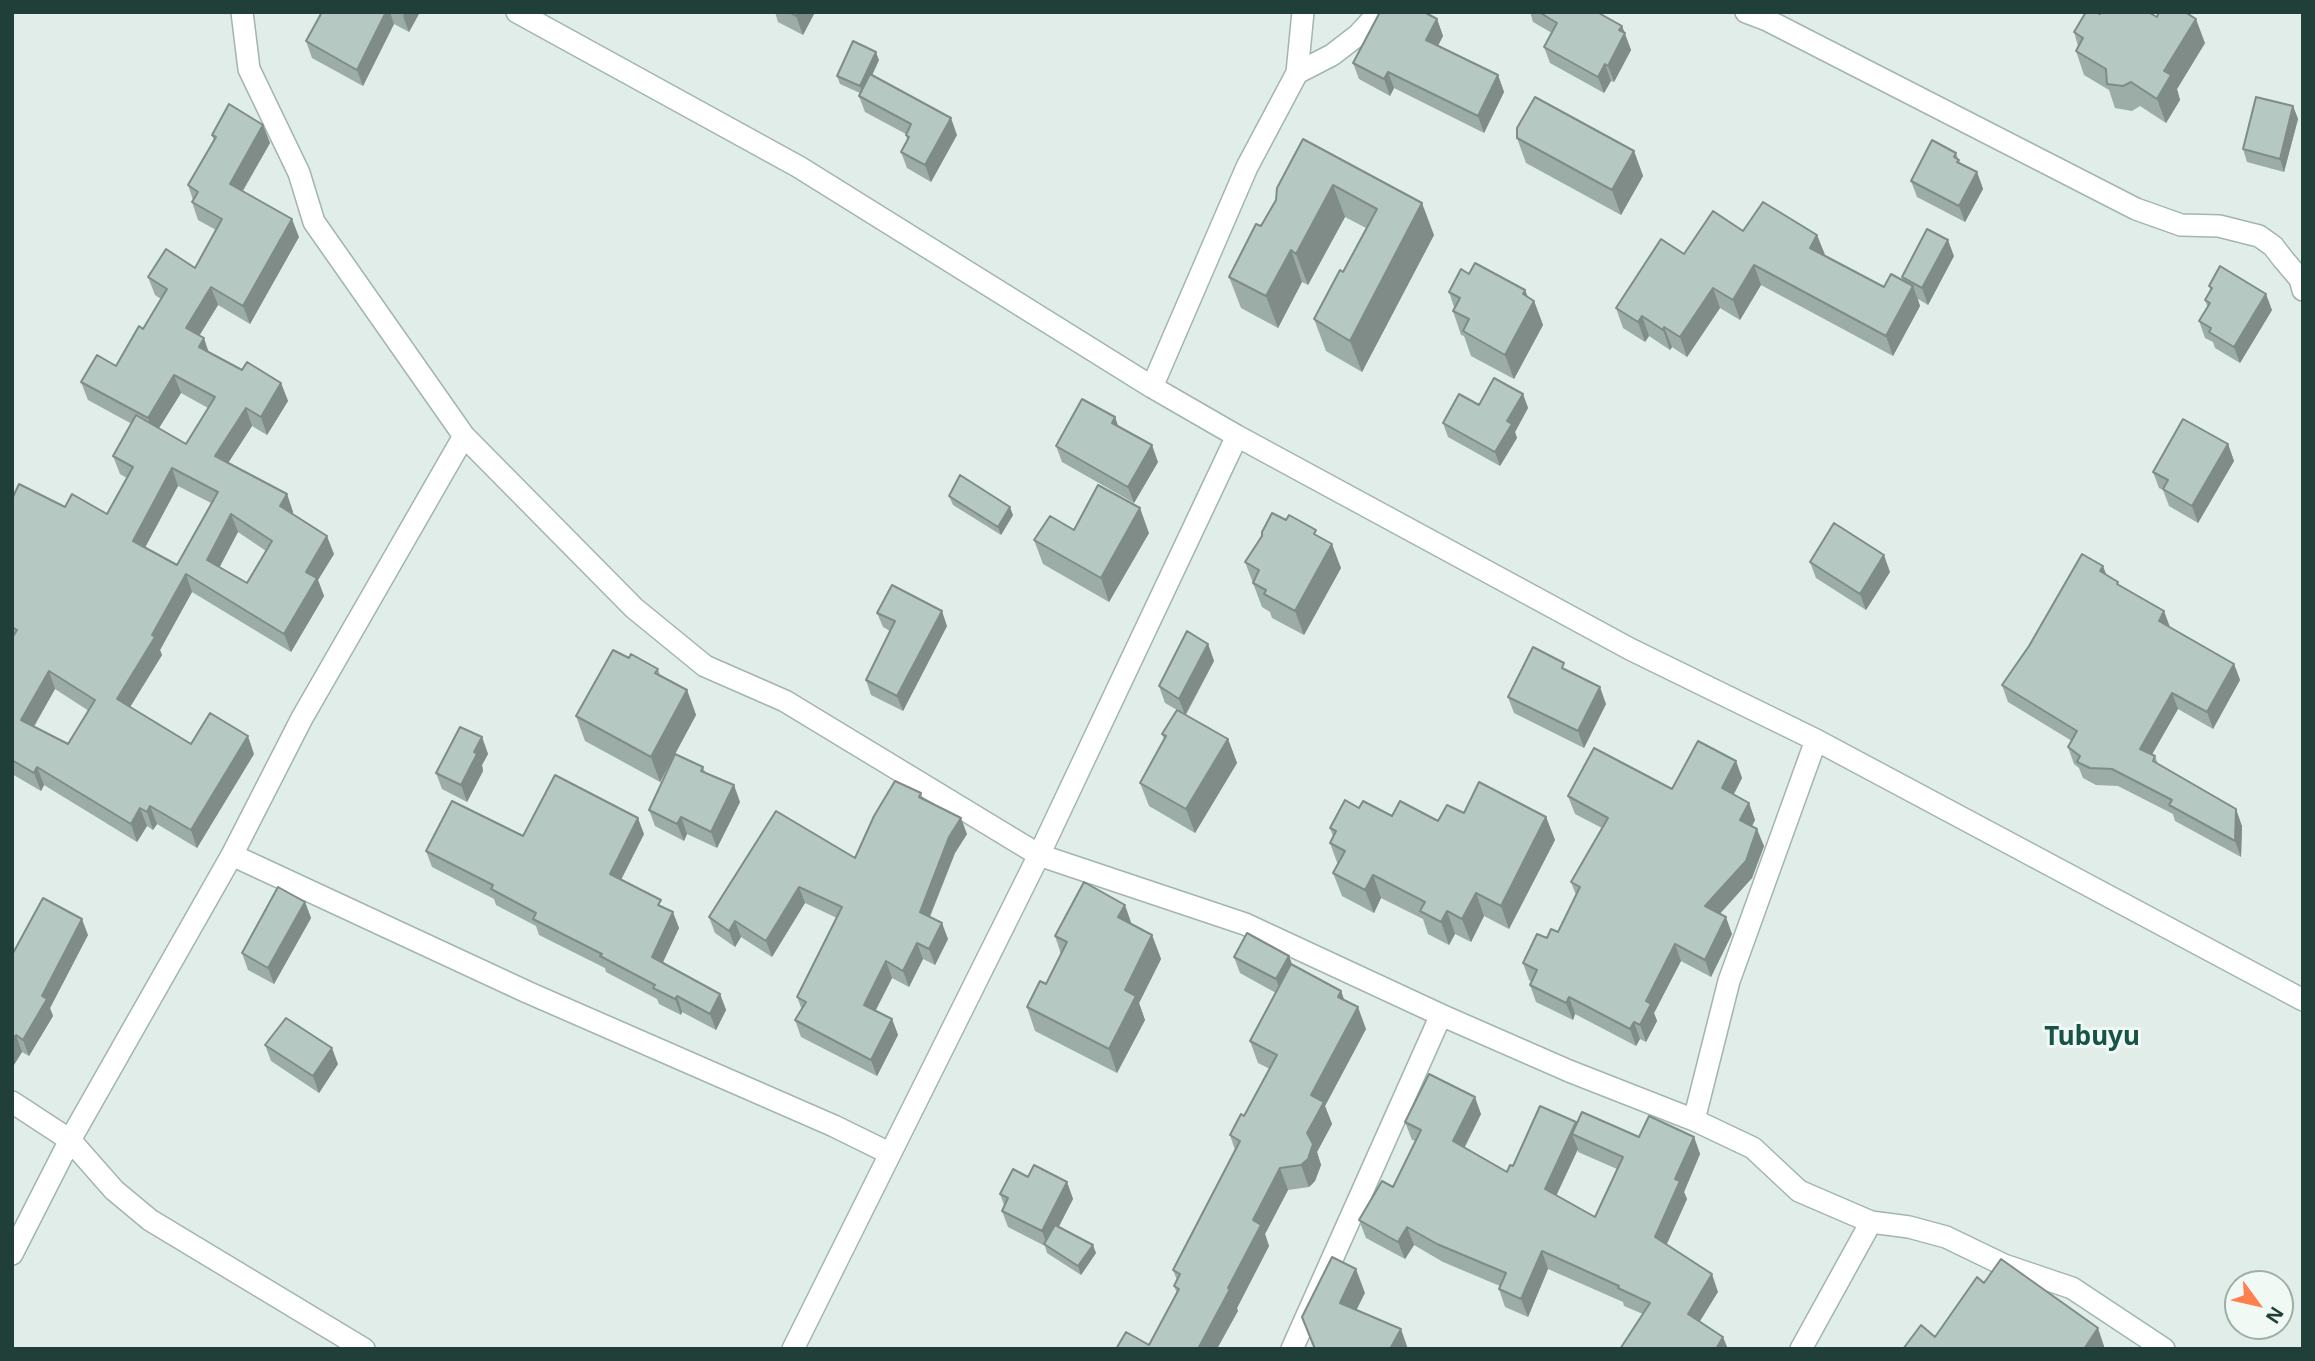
<!DOCTYPE html>
<style>
body{margin:0}
#map{position:relative;width:2315px;height:1361px;overflow:hidden;background:#e0ede8;font-family:"Noto Sans",sans-serif}
canvas{display:block}
.frame{position:absolute;inset:0;border:14px solid #1f3f38;pointer-events:none}
.north{position:absolute;left:2224px;top:1270px;width:70px;height:70px;box-sizing:border-box;background:#f1f9f5;border:2px solid #9dafa9;border-radius:50%;rotate:123deg;font-size:19px;font-weight:700;line-height:28px;text-align:center;color:#1f3f38}
.north::after{content:'';display:block;margin:auto;width:24px;height:32px;background:#ff804c;clip-path:polygon(50% 0,100% 100%,50% 72%,0 100%)}
</style>
<div id="map">
<canvas width="2315" height="1361"></canvas>
<div class="frame"></div>
<div class="north">N</div>
</div>
<script>
const c = document.querySelector('canvas').getContext('2d');
c.lineJoin = 'round';
function toPath(rows) {
  const path = new Path2D();
  for (const r of rows) {
    path.moveTo(r[0], r[1]);
    for (let i = 2; i < r.length; i += 2) path.lineTo(r[i], r[i + 1]);
  }
  return path;
}
function strokePath(path, color, width, dash) {
  c.strokeStyle = color;
  c.lineWidth = width;
  c.lineCap = dash ? 'butt' : 'round';
  c.setLineDash(dash || []);
  c.stroke(path);
}
function paint(path, color) {
  c.fillStyle = color;
  c.fill(path, 'evenodd');
}
function write(font, color, halo, rows, align = 'center') {
  c.font = font + ' "Noto Sans",sans-serif';
  c.lineWidth = 6;
  c.setLineDash([]);
  c.textBaseline = 'middle';
  c.strokeStyle = halo;
  c.fillStyle = color;
  for (const [text, x, y, turn = 0] of rows) {
    c.save();
    c.translate(x, y);
    c.rotate((+turn || 0) * Math.PI / 180);
    c.textAlign = isNaN(turn) ? turn : align;
    if (halo) c.strokeText(text, 0, 0);
    c.fillText(text, 0, 0);
    c.restore();
  }
}
const minor = toPath([
 [242,12,249,69,299,173,314,222,464,436,634,608,705,666,785,701,1039,855,1245,924,1441,1015,1569,1071,1694,1120,1753,1148,1799,1191,1871,1222,1909,1227,1946,1237,2004,1265,2072,1288,2164,1349],
 [517,12,799,167,1152,387,1237,436,1630,649,1816,740,2303,1000],
 [1746,12,1767,20,2136,209,2181,225,2219,226,2259,236,2273,246,2283,259,2300,279,2303,290],
 [1297,73,1332,55,1358,35,1379,12],
 [1152,387,1247,167,1297,73,1303,12],
 [232,855,527,992,834,1126,889,1153],
 [12,1102,70,1140,114,1190,150,1220,364,1349],
 [1694,1120,1729,981,1816,740],
 [12,1254,70,1140,232,855,302,718,464,436],
 [793,1349,1039,855,1237,436],
 [1292,1349,1441,1015],
 [1801,1349,1871,1222]
]);
strokePath(minor, '#a2b5b0', 24);
strokePath(minor, '#fff', 21);
paint(toPath([
 [322,12,420,12,409,32,394,24,363,86,312,58,306,41],
 [775,12,815,12,803,35,778,22],
 [1530,12,1597,12,1622,26,1631,50,1614,82,1611,81,1604,93,1550,63,1544,47,1552,33,1533,22],
 [2100,14,2205,43,2177,89,2180,100,2166,123,2140,106,2132,111,2115,108,2109,90,2084,75,2076,51,2078,46,2074,32],
 [1437,19,1443,36,1438,46,1498,75,1504,92,1484,133,1394,88,1390,96,1359,79,1353,63],
 [879,60,872,75,957,135,931,182,907,168,901,152,907,140,906,134,865,112,859,96,860,93,840,84,837,76],
 [2293,106,2298,119,2284,172,2247,162,2243,149],
 [263,125,270,143,243,191,299,237,250,324,218,305,199,336,209,352,242,370,281,383,288,401,267,435,252,426,228,463,287,494,293,512,292,514,334,554,318,580,324,596,291,652,192,592,160,650,162,655,130,707,191,744,254,754,197,848,157,824,153,830,147,826,137,842,44,785,41,791,12,774,12,499,107,514,127,478,120,474,113,456,132,424,88,400,81,382,116,366,143,329,161,299,155,295,148,277,195,268,216,230,198,220,192,202,193,200,188,185,214,141,212,135],
 [181,393,208,408,186,444,159,428],
 [178,486,211,503,177,565,145,547],
 [238,532,266,551,247,583,219,567],
 [55,689,89,711,68,744,34,727],
 [1517,138,1634,151,1643,176,1621,215,1526,163],
 [1303,139,1434,235,1362,372,1326,351,1314,319,1343,272,1366,228,1345,217,1308,285,1302,282,1278,328,1241,308,1229,277,1276,200],
 [1956,153,1960,163,1977,172,1983,189,1965,222,1917,197,1911,181],
 [1743,231,1817,235,1825,255,1884,287,1903,280,1902,277,1954,256,1928,305,1918,299,1920,306,1893,356,1761,285,1740,320,1720,308,1687,357,1672,347,1670,350,1649,336,1645,342,1623,328,1616,308,1684,254],
 [2209,286,2272,310,2240,363,2215,348,2213,342,2205,338,2199,321,2208,308,2205,300,2211,291],
 [1525,290,1528,297,1534,301,1543,325,1514,379,1471,356,1464,336,1461,335,1453,311,1454,307,1449,292],
 [1523,394,1528,408,1515,432,1517,438,1500,466,1448,437,1443,423,1479,405],
 [1115,417,1118,427,1158,462,1134,503,1062,462,1056,446],
 [2228,444,2234,461,2198,523,2169,506,2163,490,2159,488,2153,472],
 [949,496,1013,515,1001,535,953,505],
 [1286,520,1319,536,1341,568,1304,635,1272,618,1270,612,1262,607,1245,562],
 [1074,530,1149,533,1109,602,1043,564,1034,540],
 [1810,562,1890,572,1866,610,1816,578],
 [2103,566,2106,575,2118,582,2119,585,2170,627,2234,664,2240,680,2213,729,2178,709,2152,754,2155,756,2158,764,2242,826,2241,857,2175,821,2173,814,2118,786,2096,785,2083,778,2079,768,2074,764,2068,747,2072,741,2008,702,2002,685],
 [877,613,947,626,903,711,871,695,866,680,890,631,883,627],
 [1208,644,1214,661,1186,715,1228,739,1237,763,1195,833,1149,806,1140,783,1164,739,1162,734,1177,710,1165,703,1159,686],
 [629,658,658,669,660,675,687,690,696,715,675,754,703,767,705,772,740,802,717,848,687,834,684,841,655,826,649,810,674,755,660,782,585,741,576,716],
 [1567,670,1606,704,1584,748,1514,713,1508,697],
 [482,737,488,754,482,765,483,771,467,802,442,789,436,773],
 [1736,761,1742,778,1734,794,1749,803,1755,820,1752,826,1764,846,1752,878,1720,914,1732,934,1711,977,1681,961,1654,1013,1657,1021,1646,1042,1640,1039,1636,1046,1575,1014,1573,1020,1536,1002,1530,985,1532,982,1529,980,1523,963,1547,938,1558,932,1576,895,1571,882,1602,828,1575,814,1568,796,1672,789],
 [921,793,923,799,967,834,955,853,930,917,948,939,935,965,923,959,909,987,892,978,876,1010,892,1019,898,1035,877,1076,801,1037,795,1020,802,1010,797,997,837,918,805,903,772,957,741,937,735,947,715,933,709,917,855,858],
 [1359,808,1392,816,1438,821,1464,813,1546,817,1555,840,1509,929,1484,916,1471,942,1455,934,1449,945,1428,934,1423,919,1381,898,1374,913,1342,896,1333,873,1338,865,1330,843,1333,836,1330,828],
 [644,834,621,879,663,907,679,928,662,962,720,994,726,1010,716,1030,682,1012,681,1015,659,1004,657,999,606,972,605,968,539,935,536,926,496,905,494,899,432,867,426,851,523,836],
 [305,902,311,918,274,984,248,970,242,953],
 [1132,924,1152,935,1161,959,1139,1003,1145,1020,1117,1073,1035,1031,1027,1007,1046,984,1061,954,1055,936],
 [88,935,50,1008,53,1016,29,1056,22,1052,12,1068,12,955],
 [1289,956,1292,965,1341,991,1344,1000,1366,1029,1325,1106,1332,1124,1317,1152,1321,1165,1315,1181,1309,1187,1288,1190,1265,1234,1269,1246,1237,1308,1238,1311,1149,1345,1177,1293,1174,1286,1177,1280,1173,1270,1235,1150,1230,1135,1244,1116,1270,1069,1258,1063,1250,1041,1276,993,1240,973,1234,957],
 [265,1045,338,1064,319,1093,271,1061],
 [1481,1114,1465,1147,1507,1172,1576,1122,1577,1124,1639,1137,1694,1137,1700,1154,1684,1192,1687,1199,1666,1244,1718,1292,1643,1314,1624,1306,1623,1302,1548,1269,1528,1317,1505,1307,1499,1289,1500,1286,1443,1262,1414,1245,1405,1259,1366,1238,1359,1220,1393,1187,1416,1141,1412,1140,1405,1122],
 [1578,1149,1578,1152,1617,1169,1595,1217,1556,1195],
 [1028,1177,1067,1182,1073,1199,1058,1227,1096,1253,1081,1275,1047,1253,1045,1246,1008,1227,1002,1211,1004,1205,1000,1194]
]), '#9caca6');
paint(toPath([
 [386,12,390,12,394,24,363,86,357,70],
 [405,12,420,12,409,32,403,16],
 [798,12,815,12,803,35,796,16],
 [1437,19,1443,36,1432,56,1426,40],
 [2196,19,2205,43,2177,89,2180,100,2166,123,2157,99,2164,71],
 [1622,26,1631,50,1614,82,1608,66,1619,30],
 [876,52,879,60,863,95,860,86],
 [1605,64,1611,81,1604,93,1598,77],
 [1388,72,1394,88,1390,96,1384,79],
 [1498,75,1504,92,1484,133,1478,116],
 [2293,106,2298,119,2284,172,2280,159],
 [951,118,957,135,931,182,925,165],
 [263,125,270,143,236,202,230,184],
 [1634,151,1643,176,1621,215,1612,190],
 [1977,172,1983,189,1965,222,1959,206],
 [1333,185,1345,217,1308,285,1296,254],
 [1422,203,1434,235,1362,372,1350,341],
 [292,219,299,237,250,324,243,306],
 [1817,235,1825,255,1810,248],
 [1948,240,1954,256,1928,305,1922,288],
 [1291,250,1302,282,1278,328,1266,296],
 [1754,265,1761,285,1740,320,1733,300],
 [1913,286,1920,306,1893,356,1886,336],
 [211,287,218,305,193,346,186,328],
 [1713,288,1720,308,1687,357,1680,337],
 [1525,290,1531,307,1534,301,1543,325,1514,379,1505,355,1523,294],
 [2266,294,2272,310,2240,363,2234,347],
 [1642,316,1649,336,1645,342,1638,322],
 [1664,327,1672,347,1670,350,1663,330],
 [204,338,210,356,199,347],
 [174,375,181,393,154,436,148,418],
 [281,383,288,401,267,435,261,417],
 [1523,394,1528,408,1515,432,1517,438,1500,466,1495,452,1507,421],
 [246,408,252,426,221,474,215,456],
 [1115,417,1121,434,1112,423],
 [2228,444,2234,461,2198,523,2192,506],
 [1152,445,1158,462,1134,503,1128,487],
 [172,468,178,486,139,559,133,541],
 [287,494,293,512,287,524,280,506],
 [1010,507,1013,515,1001,535,998,527],
 [1140,508,1149,533,1109,602,1101,578],
 [231,514,238,532,214,578,207,560],
 [327,536,334,554,318,580,324,596,291,652,284,634,306,572],
 [1332,544,1341,568,1304,635,1295,611],
 [1884,555,1890,572,1866,610,1860,594],
 [2103,566,2109,582,2100,571],
 [186,574,192,592,160,650,162,655,124,717,117,699],
 [942,611,947,626,903,711,897,696],
 [2164,611,2170,627,2159,621],
 [1208,644,1214,661,1185,715,1179,699],
 [2234,664,2240,680,2213,729,2207,712],
 [49,671,55,689,27,738,21,720],
 [1600,687,1606,704,1584,748,1578,731],
 [687,690,696,715,660,782,651,757],
 [2172,693,2178,709,2146,765,2140,749],
 [248,736,254,754,197,848,191,830],
 [482,737,488,754,482,765,483,771,467,802,461,785,474,752],
 [1228,739,1237,763,1195,833,1186,809],
 [1736,761,1742,778,1728,805,1722,788],
 [37,767,44,785,41,791,34,773],
 [734,785,740,802,717,848,711,832],
 [1749,803,1755,820,1746,837,1740,820],
 [150,806,157,824,153,830,147,812],
 [140,808,147,826,137,842,131,824],
 [2236,809,2242,826,2241,857,2235,841],
 [681,817,687,834,684,841,677,824],
 [1546,817,1555,840,1509,929,1501,906],
 [638,818,644,834,616,890,610,874],
 [961,818,967,834,955,853,925,928,920,912,949,837],
 [1757,829,1764,846,1752,878,1711,923,1705,906],
 [1373,875,1381,898,1374,913,1365,890],
 [799,887,805,903,772,957,766,941],
 [1476,893,1484,916,1471,942,1462,919],
 [305,902,311,918,274,984,268,968],
 [1125,905,1133,928,1118,917],
 [1447,911,1455,934,1449,945,1441,922],
 [673,912,679,928,658,973,652,957],
 [1726,917,1732,934,1711,977,1705,960],
 [82,919,88,935,50,1008,53,1016,29,1056,23,1040,42,996],
 [735,921,741,937,735,947,729,931],
 [942,923,948,939,935,965,929,949],
 [1152,935,1161,959,1139,1003,1145,1020,1117,1073,1109,1049,1125,990],
 [917,943,923,959,909,987,903,971],
 [1675,944,1681,961,1654,1013,1657,1021,1646,1042,1640,1025,1646,1001],
 [1289,956,1295,972,1282,996,1276,979],
 [886,961,892,978,870,1021,864,1005],
 [1341,991,1349,1013,1338,997],
 [720,994,726,1010,716,1030,710,1014],
 [677,996,682,1012,681,1015,675,999],
 [1569,997,1575,1014,1573,1020,1566,1003],
 [1358,1007,1366,1029,1325,1106,1332,1124,1317,1152,1321,1165,1315,1181,1309,1187,1301,1165,1307,1133,1311,1095],
 [892,1019,898,1035,877,1076,871,1060],
 [1634,1022,1640,1039,1636,1046,1630,1029],
 [16,1035,22,1052,12,1068,12,1041],
 [332,1048,338,1064,319,1093,313,1076],
 [1475,1097,1481,1114,1459,1158,1453,1141],
 [1576,1122,1582,1139,1572,1134,1578,1149,1551,1207,1545,1189],
 [1694,1137,1700,1154,1684,1192,1687,1199,1662,1255,1655,1237,1675,1179],
 [1280,1168,1288,1190,1265,1234,1269,1246,1237,1308,1238,1311,1217,1349,1198,1349,1228,1288,1253,1220],
 [1067,1182,1073,1199,1048,1248,1042,1231],
 [1407,1227,1414,1245,1405,1259,1398,1242],
 [1093,1245,1096,1253,1081,1275,1078,1266],
 [1542,1251,1548,1269,1528,1317,1521,1299],
 [1356,1269,1365,1293,1348,1327,1340,1303],
 [1712,1274,1718,1292,1694,1331,1688,1314],
 [2098,1328,2105,1349,2084,1349],
 [1401,1329,1408,1349,1390,1349],
 [1723,1337,1728,1349,1716,1349]
]), '#7f8c87');
const building = toPath([
 [322,12,386,12,357,70,306,41,322,12],
 [789,12,798,12,796,16,789,12],
 [1380,12,1424,12,1437,19,1426,40,1498,75,1478,116,1388,72,1384,79,1353,63,1380,12],
 [1539,12,1597,12,1622,26,1619,30,1625,33,1608,66,1605,64,1598,77,1544,47,1557,23,1539,12],
 [2086,12,2096,12,2100,14,2101,12,2148,12,2157,17,2159,12,2185,12,2196,19,2164,71,2171,75,2157,99,2131,82,2123,86,2107,84,2106,69,2076,51,2083,38,2074,32,2086,12],
 [853,41,876,52,860,86,837,76,853,41],
 [870,74,951,118,925,165,901,152,909,137,906,135,911,124,859,96,870,74],
 [1535,97,1634,151,1612,190,1517,138,1517,128,1535,97],
 [2256,97,2293,106,2280,159,2243,149,2256,97],
 [229,104,263,125,230,184,292,219,243,306,211,287,186,328,204,338,199,347,242,370,247,362,281,383,261,417,246,408,215,456,287,494,280,506,327,536,306,572,317,578,284,634,186,574,152,635,155,637,117,699,191,744,210,713,248,736,191,830,150,806,147,812,140,808,131,824,37,767,34,773,12,760,12,638,17,630,12,627,12,499,19,484,65,507,72,494,107,514,133,467,113,456,136,415,186,444,215,397,174,375,148,418,81,382,97,355,116,366,139,326,143,329,167,289,148,277,166,249,195,268,222,219,192,202,198,192,188,185,216,137,212,135,229,104],
 [172,468,218,492,177,565,133,541,172,468],
 [231,514,272,541,247,583,207,560,231,514],
 [49,671,95,700,68,744,21,720,49,671],
 [1303,139,1422,203,1350,341,1314,319,1340,270,1343,272,1377,209,1333,185,1296,254,1291,250,1266,296,1229,277,1256,224,1261,226,1276,200,1277,188,1303,139],
 [1932,140,1956,153,1954,157,1959,160,1957,162,1977,172,1959,206,1911,181,1932,140],
 [1763,202,1817,235,1810,248,1884,287,1891,274,1913,286,1886,336,1754,265,1733,300,1713,288,1680,337,1664,327,1663,330,1642,316,1638,322,1616,308,1661,239,1684,254,1713,211,1743,231,1763,202],
 [1927,229,1948,240,1922,288,1902,277,1927,229],
 [1475,263,1525,290,1523,294,1534,301,1505,355,1463,331,1469,319,1453,311,1460,298,1449,292,1461,269,1469,274,1475,263],
 [2220,266,2266,294,2234,347,2209,332,2211,328,2199,321,2210,303,2205,300,2212,288,2209,286,2220,266],
 [1494,378,1523,394,1507,421,1512,424,1495,452,1443,423,1459,394,1479,405,1494,378],
 [1082,399,1115,417,1112,423,1152,445,1128,487,1056,446,1082,399],
 [2183,419,2228,444,2192,506,2163,489,2168,480,2153,472,2183,419],
 [960,475,1010,507,998,527,949,496,960,475],
 [1098,485,1140,508,1101,578,1034,540,1050,516,1074,530,1098,485],
 [1272,513,1286,520,1289,515,1316,530,1314,534,1332,544,1295,611,1264,594,1266,590,1253,583,1259,570,1245,562,1262,536,1262,532,1272,513],
 [1834,523,1884,555,1860,594,1810,562,1834,523],
 [2082,554,2103,566,2100,571,2118,582,2117,584,2164,611,2159,621,2234,664,2207,712,2172,693,2140,749,2155,756,2153,761,2236,809,2235,841,2169,805,2172,800,2112,769,2090,768,2077,762,2080,756,2068,747,2077,731,2002,685,2029,646,2082,554],
 [892,585,942,611,897,696,866,680,895,621,877,613,892,585],
 [1187,631,1208,644,1179,699,1159,686,1187,631],
 [1533,647,1564,663,1562,668,1600,687,1578,731,1508,697,1533,647],
 [613,650,629,658,631,654,658,669,655,673,687,690,651,757,576,716,613,650],
 [1177,710,1228,739,1186,809,1140,783,1166,736,1162,734,1177,710],
 [460,727,482,737,474,752,477,754,461,785,436,773,460,727],
 [1698,741,1736,761,1722,788,1749,803,1740,820,1757,829,1746,861,1705,906,1726,917,1705,960,1675,944,1646,1001,1651,1004,1640,1025,1634,1022,1630,1029,1569,997,1566,1003,1530,985,1537,970,1523,963,1537,934,1547,938,1551,929,1558,932,1580,887,1571,882,1608,818,1568,796,1594,748,1672,789,1698,741],
 [675,754,703,767,701,771,734,785,711,832,681,817,677,824,649,810,675,754],
 [555,775,638,818,610,874,661,900,658,905,673,912,652,957,720,994,710,1014,677,996,675,999,653,988,655,985,600,956,602,954,533,919,536,913,491,889,493,885,426,851,452,801,523,836,555,775],
 [895,781,921,793,919,797,961,818,949,837,920,912,942,923,929,949,917,943,903,971,886,961,864,1005,892,1019,871,1060,795,1020,806,1002,797,997,842,907,799,887,766,941,735,921,729,931,709,917,776,811,855,858,874,816,895,781],
 [1479,782,1546,817,1501,906,1476,893,1462,919,1447,911,1441,922,1420,911,1425,902,1373,875,1365,890,1333,873,1345,851,1330,843,1336,831,1330,828,1345,800,1359,808,1363,801,1392,816,1400,801,1438,821,1447,805,1464,813,1479,782],
 [1084,882,1125,905,1118,917,1152,935,1125,990,1136,996,1109,1049,1027,1007,1040,981,1046,984,1067,942,1055,936,1084,882],
 [278,887,305,902,268,968,242,953,278,887],
 [43,898,82,919,42,996,47,999,23,1040,16,1035,12,1041,12,955,43,898],
 [1247,933,1289,956,1276,979,1234,957,1247,933],
 [1291,964,1341,991,1338,997,1358,1007,1311,1095,1324,1102,1307,1133,1313,1144,1308,1159,1301,1165,1280,1168,1253,1220,1261,1225,1228,1288,1230,1289,1198,1349,1116,1349,1126,1332,1149,1345,1179,1289,1174,1286,1180,1274,1173,1270,1240,1141,1230,1135,1241,1114,1244,1116,1277,1055,1250,1041,1291,964],
 [286,1018,332,1048,313,1076,265,1045,286,1018],
 [1429,1074,1475,1097,1453,1141,1507,1172,1510,1165,1513,1166,1540,1106,1576,1122,1545,1189,1595,1217,1623,1157,1572,1134,1582,1112,1639,1137,1649,1116,1694,1137,1675,1179,1680,1181,1655,1237,1712,1274,1688,1314,1723,1337,1716,1349,1620,1349,1650,1303,1618,1288,1619,1286,1542,1251,1521,1299,1499,1289,1506,1273,1437,1244,1407,1227,1398,1242,1359,1220,1382,1181,1393,1187,1421,1130,1405,1122,1429,1074],
 [1034,1165,1067,1182,1042,1231,1002,1211,1008,1198,1000,1194,1013,1169,1028,1177,1034,1165],
 [1055,1225,1093,1245,1078,1266,1044,1244,1055,1225],
 [1332,1257,1356,1269,1340,1303,1401,1329,1390,1349,1315,1349,1302,1317,1332,1257],
 [2001,1259,2098,1328,2084,1349,1903,1349,1921,1325,1935,1337,1977,1277,1984,1283,2001,1259]
]);
paint(building, '#b5c8c1');
strokePath(building, '#7f8c87', 2);
write('bold 26px', '#195348', '#f1f9f5', [
 ["Tubuyu",2092,1038]
]);
</script>
